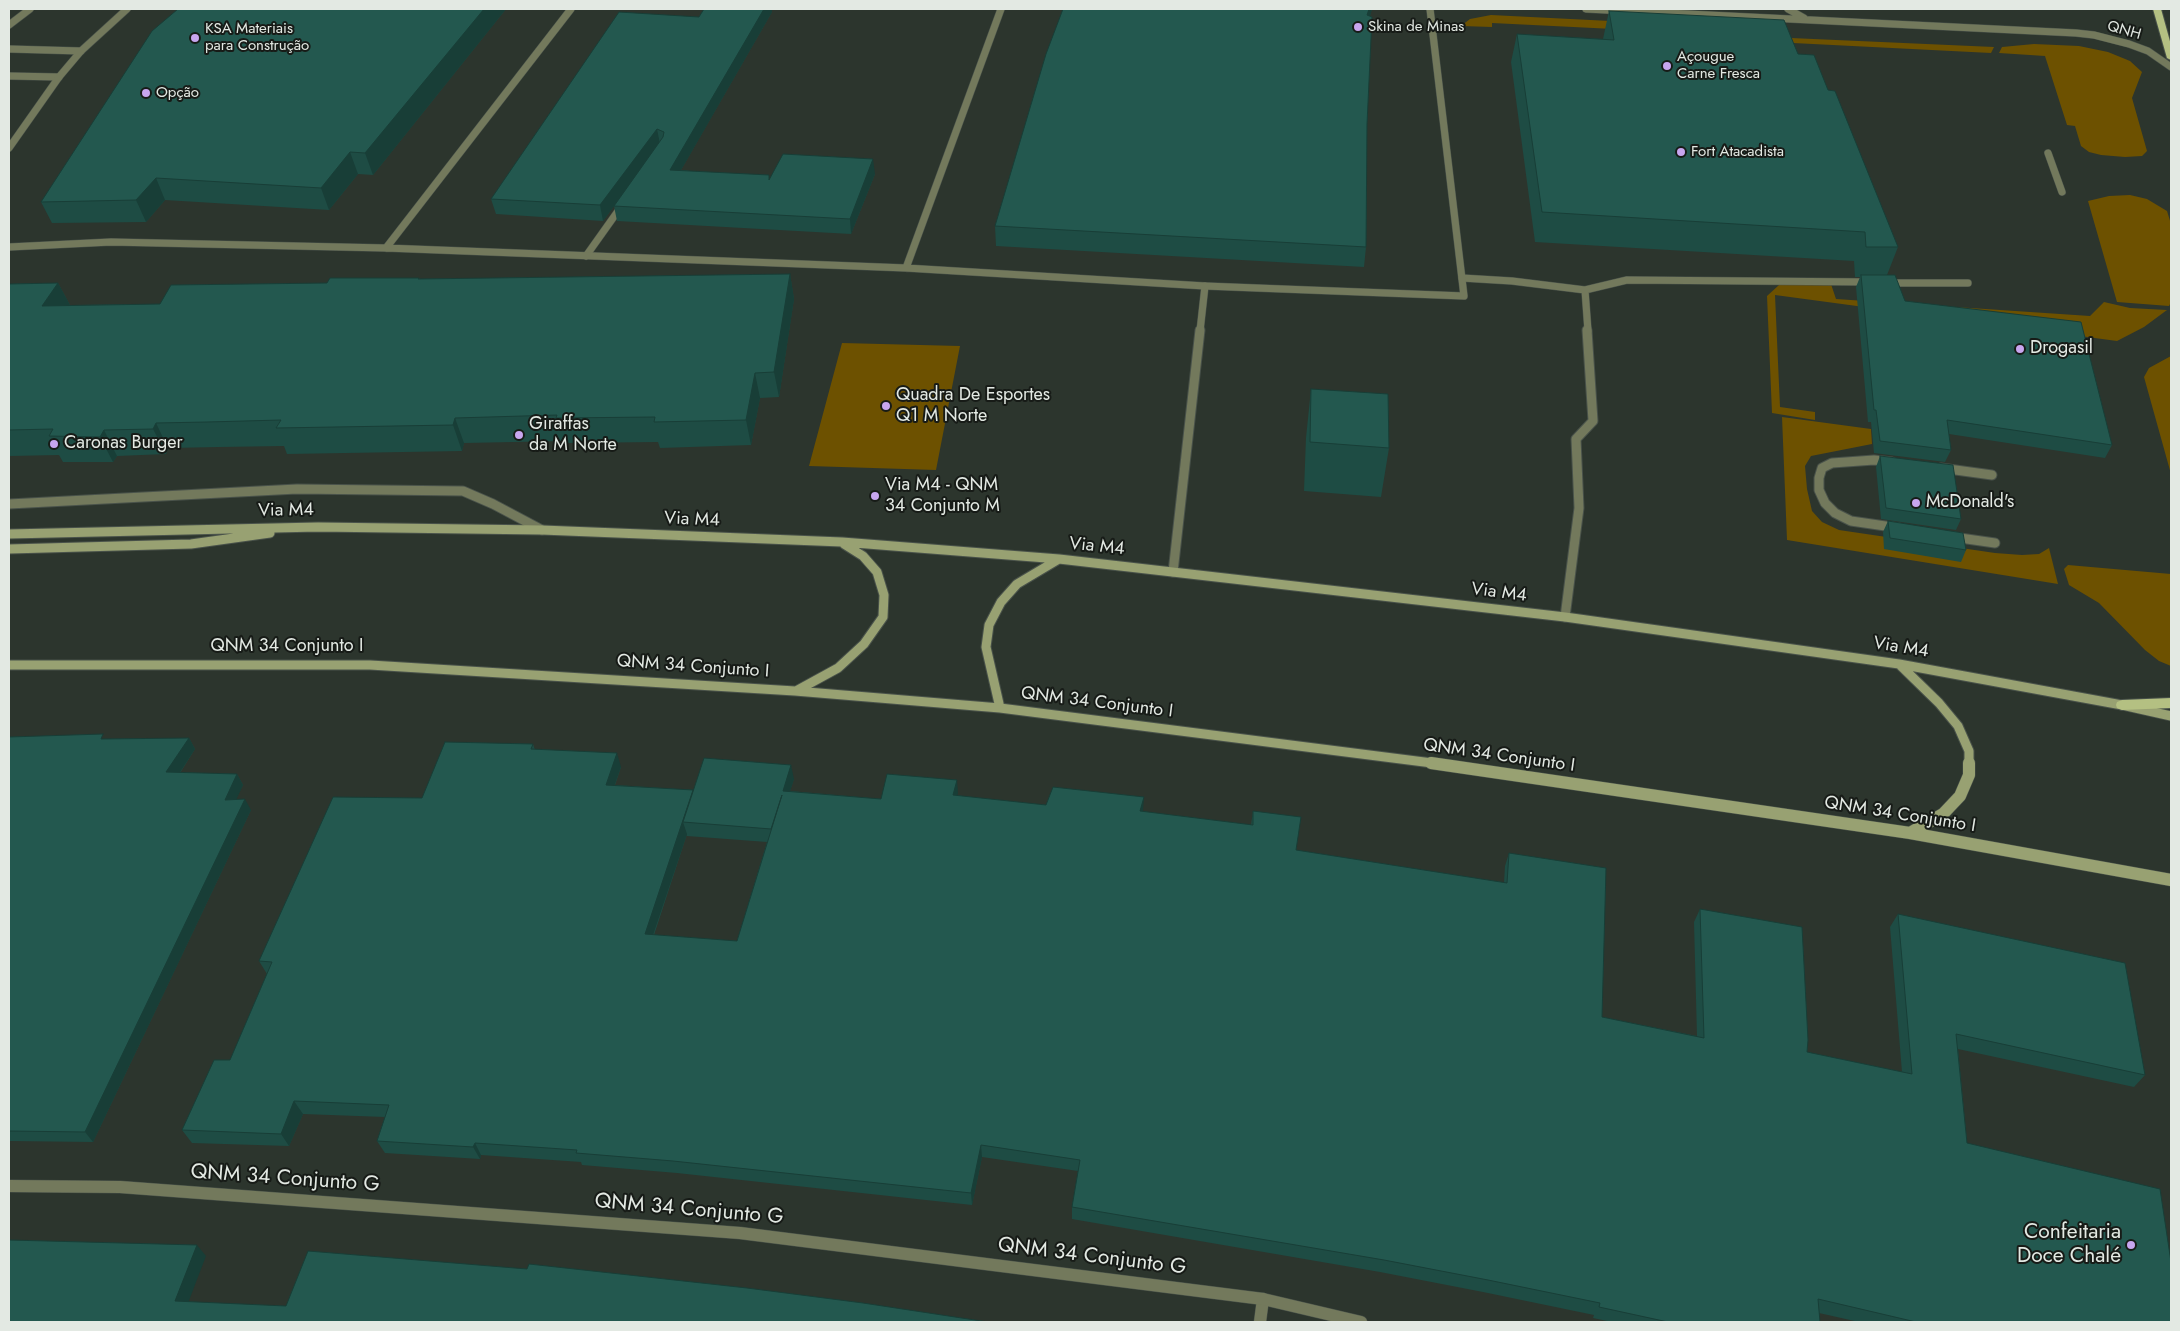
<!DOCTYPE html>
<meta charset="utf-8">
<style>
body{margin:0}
#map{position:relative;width:2180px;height:1331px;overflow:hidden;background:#2c352d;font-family:Jost,sans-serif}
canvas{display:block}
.frame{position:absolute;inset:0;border:10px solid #e3e9e3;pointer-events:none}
</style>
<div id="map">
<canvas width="2180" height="1331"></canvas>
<div class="frame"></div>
</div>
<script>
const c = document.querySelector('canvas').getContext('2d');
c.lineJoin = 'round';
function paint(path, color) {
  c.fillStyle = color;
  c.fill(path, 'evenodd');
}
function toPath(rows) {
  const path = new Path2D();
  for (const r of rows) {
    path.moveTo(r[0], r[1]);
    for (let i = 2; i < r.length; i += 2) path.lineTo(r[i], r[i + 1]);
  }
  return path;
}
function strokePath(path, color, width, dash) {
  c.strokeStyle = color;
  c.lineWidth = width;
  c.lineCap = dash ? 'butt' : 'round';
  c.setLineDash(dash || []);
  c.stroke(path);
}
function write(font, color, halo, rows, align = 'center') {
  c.font = font + ' Jost,sans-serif';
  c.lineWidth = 4;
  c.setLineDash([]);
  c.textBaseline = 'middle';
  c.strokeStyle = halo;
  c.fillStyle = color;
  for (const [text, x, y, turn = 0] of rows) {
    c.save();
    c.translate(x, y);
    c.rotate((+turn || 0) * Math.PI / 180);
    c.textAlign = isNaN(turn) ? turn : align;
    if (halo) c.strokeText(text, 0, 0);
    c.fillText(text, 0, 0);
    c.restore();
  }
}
paint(toPath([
 [1491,15,1730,27,1776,37,1492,23,1492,27,1461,26,1470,19],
 [1791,38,1994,47,1991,53,1793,43],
 [2034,44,2079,46,2108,52,2130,61,2142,72,2132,98,2147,151,2142,156,2125,157,2101,155,2089,152,2081,146,2075,126,2067,125,2045,56,1999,53,2002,47],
 [2130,195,2147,199,2167,211,2171,224,2171,302,2169,306,2117,302,2088,201,2109,196],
 [1831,284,1836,299,2090,316,2104,302,2130,308,2167,310,2144,327,2117,341,1775,295,1780,407,1815,412,1815,420,1772,413,1767,296,1779,285],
 [842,343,960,346,936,470,809,466],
 [2171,356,2171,474,2144,377,2149,368],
 [1782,417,1871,429,1872,444,1811,456,1805,466,1807,489,1812,511,1822,522,1839,530,1995,553,2022,555,2039,554,2049,548,2058,584,1787,540],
 [2068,565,2171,574,2171,666,2159,661,2145,650,2099,603,2069,585,2064,569]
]), '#6d5100');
const serviceFar1 = toPath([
 [9,25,30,9],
 [2048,153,2062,192],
 [586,256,623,204],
 [1462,278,1512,281,1585,290,1627,280,1870,282],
 [1887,283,1968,283],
 [1585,290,1588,331],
 [1200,331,1205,286]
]);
const service = toPath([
 [1892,462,1874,460,1832,463,1822,468,1819,478,1819,490,1825,503,1835,513,1851,521,1899,528],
 [1941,468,1992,475],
 [9,504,297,489,463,491,493,504,542,530],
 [1953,537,1995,543],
 [1173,572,1200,330],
 [1565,617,1579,508,1576,439,1593,421,1587,330]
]);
const pedestrian = toPath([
 [1260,1322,1263,1299]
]);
const minorFar1 = toPath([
 [9,49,81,51],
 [9,76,59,77],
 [9,247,111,242,386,248,906,268,1205,286,1464,296,1430,9],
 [386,248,571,9],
 [906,268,1001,9]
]);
const minor = toPath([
 [9,1186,120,1187,740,1233,1263,1299,1361,1322]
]);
const tertiary = toPath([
 [1586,9,2076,33,2094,35,2129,44,2148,51,2171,67],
 [1788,9,1804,18],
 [9,148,59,77,81,51,127,9]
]);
const secondaryFar1 = toPath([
 [9,534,318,527,542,530,842,542,1059,559,1565,617,1899,664,2122,705,2171,716],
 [9,549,191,544,270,533],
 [1899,664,1939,703,1958,726,1969,751,1969,764],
 [9,665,370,665,795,691,1000,708,1440,764],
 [796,691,838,668,864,644,883,617,884,595,877,572,863,556,844,544],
 [1000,708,986,647,989,625,1001,602,1017,584,1059,559]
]);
const secondary = toPath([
 [1431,763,1910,833,2171,880],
 [1910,833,1943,814,1960,796,1969,775,1969,763]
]);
const primary = toPath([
 [2153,9,2161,9,2171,45,2171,60,2167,58,2153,9],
 [2171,698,2171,708,2122,710,2117,708,2116,705,2117,702,2122,700,2171,698]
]);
strokePath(serviceFar1, '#49524a', 8);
strokePath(service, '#49524a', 11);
strokePath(pedestrian, '#49524a', 13);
strokePath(minorFar1, '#49524a', 8);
strokePath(minor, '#49524a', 13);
strokePath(tertiary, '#49524a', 8);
strokePath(secondaryFar1, '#49524a', 11);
strokePath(secondary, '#49524a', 13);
strokePath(primary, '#49524a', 2);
strokePath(serviceFar1, '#73795c', 7);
strokePath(service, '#73795c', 9);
strokePath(pedestrian, '#73795c', 12);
strokePath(minorFar1, '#73795c', 7);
strokePath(minor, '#73795c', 12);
strokePath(tertiary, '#73795c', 7);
strokePath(secondaryFar1, '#98a172', 9);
strokePath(secondary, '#98a172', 12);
paint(primary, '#b4c082');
paint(toPath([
 [178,9,506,9,373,175,358,174,329,210,165,200,146,222,52,223,41,202],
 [704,9,772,9,772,12,681,170,770,179,875,174,851,234,617,221,614,206,603,221,496,214,491,199,699,17],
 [1372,9,1370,16,1367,124,1366,247,1364,267,996,246,995,226],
 [1609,11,1798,54,1828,90,1898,247,1887,275,1905,301,2112,445,2105,458,1949,434,1951,450,1945,462,1874,453,1871,422,1868,422,1856,287,1860,277,1855,277,1854,261,1535,242,1511,62,1517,34,1603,39],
 [790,274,794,299,779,397,760,398,751,445,660,448,658,442,564,443,563,441,464,443,462,451,287,454,284,446,219,447,168,448,166,454,117,456,113,462,63,462,59,455,9,456,9,284,58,283,70,305,160,304,327,283,419,278,420,279],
 [1311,389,1389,448,1381,497,1304,491,1306,438],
 [1880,456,1961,519,1956,530,1881,519,1876,467],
 [1888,521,1966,550,1961,562,1884,549,1883,532],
 [9,737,106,739,189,738,195,749,180,773,237,774,243,785,236,799,251,810,93,1142,9,1141],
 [533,744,535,750,621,767,615,785,693,790,794,779,790,791,881,799,957,780,957,796,1046,805,1143,812,1251,825,1253,811,1296,850,1504,883,1505,866,1509,853,1602,1017,1697,1036,1694,922,1700,909,1807,1052,1902,1072,1890,927,1898,914,2145,1075,2134,1087,1958,1049,1967,1143,2171,1322,1859,1322,1819,1313,1820,1322,1612,1322,1593,1318,1594,1315,1483,1292,1380,1272,1072,1219,1072,1207,1078,1171,982,1157,972,1205,677,1173,582,1165,581,1162,481,1155,480,1159,385,1153,377,1141,385,1117,303,1114,289,1146,192,1143,182,1130,230,1060,267,974,259,961,422,798],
 [687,834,687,836,767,842,737,941,654,935]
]), '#1e4c44');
paint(toPath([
 [484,9,506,9,373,175,365,153],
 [764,9,772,9,772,12,673,184,670,170],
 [1369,9,1372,9,1365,33,1367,15],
 [657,129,660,144,603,221,600,205],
 [350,152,358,174,329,210,321,188],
 [873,159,875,174,851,234,850,219],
 [156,178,165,200,146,222,136,200],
 [790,274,794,299,779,397,774,372],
 [58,283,71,307,42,306],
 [755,373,760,398,751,445,746,420],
 [455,418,464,443,462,451,453,425],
 [156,423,168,448,166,454,153,429],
 [104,430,117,456,113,462,100,437],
 [189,738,195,749,173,783,166,772],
 [617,753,621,767,610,798,606,785],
 [791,765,794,779,786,804,783,791],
 [237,774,243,785,231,811,225,800],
 [957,780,958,793,954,809,953,795],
 [693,790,683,822,687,834,649,947,645,934],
 [1144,797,1143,811,1140,825,1140,811],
 [245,799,251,810,93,1142,85,1132],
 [294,1101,303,1114,289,1146,281,1134],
 [475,1143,481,1155,480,1159,473,1147],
 [981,1145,982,1157,972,1205,971,1193],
 [197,1245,206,1256,185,1311,175,1301]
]), '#183e37');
const building = toPath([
 [178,9,484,9,365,153,350,152,321,188,156,178,136,200,41,202,152,31,178,9],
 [704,9,764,9,670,170,769,175,769,180,783,154,873,159,850,219,614,206,663,137,664,132,657,129,600,205,491,199,619,12,699,17,704,9],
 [1063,9,1369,9,1367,15,1372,17,1367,124,1366,247,995,226,1046,54,1063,9],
 [1609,11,1784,20,1798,54,1814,55,1828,90,1835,91,1898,247,1866,247,1865,232,1542,212,1517,34,1614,40,1609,11],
 [790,274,774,372,755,373,746,420,654,422,655,417,556,418,557,415,455,418,453,425,276,428,281,420,207,422,156,423,153,429,104,430,100,437,49,436,53,429,9,430,9,284,58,283,42,306,160,304,171,285,327,283,330,278,419,278,418,279,790,274],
 [1861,275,1895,275,1905,301,2081,322,2112,445,1947,420,1951,450,1880,441,1876,410,1874,410,1861,275],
 [1311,389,1388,394,1389,448,1310,442,1311,389],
 [1880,456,1953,465,1961,519,1886,508,1880,456],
 [1888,521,1963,533,1966,550,1890,538,1888,521],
 [103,734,101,739,189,738,166,772,237,774,225,800,245,799,85,1132,9,1131,9,737,103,734],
 [445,742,533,744,531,749,617,753,606,785,693,790,645,934,737,941,782,795,771,829,683,822,704,758,791,765,783,791,881,799,887,774,957,780,953,795,1046,805,1053,787,1144,797,1140,811,1253,825,1253,811,1301,817,1296,850,1507,883,1509,853,1606,868,1602,1017,1704,1038,1700,909,1802,927,1808,1040,1807,1052,1912,1074,1898,914,2125,963,2145,1075,1956,1034,1967,1143,2160,1189,2171,1262,2171,1322,1916,1322,1818,1299,1820,1322,1668,1322,1599,1307,1600,1303,1488,1280,1384,1260,1072,1207,1080,1160,981,1145,971,1193,673,1161,576,1153,577,1150,475,1143,473,1147,377,1141,389,1105,294,1101,281,1134,182,1130,214,1060,230,1060,272,962,259,961,333,797,422,798,445,742],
 [9,1240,197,1245,175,1301,286,1306,308,1251,527,1269,529,1264,747,1288,863,1303,988,1322,9,1322,9,1240]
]);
paint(building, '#23584f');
strokePath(building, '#183e37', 1);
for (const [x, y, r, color] of [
 [1358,27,5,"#c8a6ef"],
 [195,38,5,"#c8a6ef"],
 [1667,66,5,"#c8a6ef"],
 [146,93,5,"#c8a6ef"],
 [1681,152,5,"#c8a6ef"],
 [2020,349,5,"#c8a6ef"],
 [886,406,5,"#c8a6ef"],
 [519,435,5,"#c8a6ef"],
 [54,444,5,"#c8a6ef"],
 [875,496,5,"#c8a6ef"],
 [1916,503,5,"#c8a6ef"],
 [2131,1245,5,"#c8a6ef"]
]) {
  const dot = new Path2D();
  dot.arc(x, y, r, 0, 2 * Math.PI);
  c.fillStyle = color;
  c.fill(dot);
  strokePath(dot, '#171b17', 2);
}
write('15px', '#e3e9e3', '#171b17', [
 ["Skina de Minas",1368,27],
 ["KSA Materiais",205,29],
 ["para Construção",205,46],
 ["Açougue",1677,57],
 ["Carne Fresca",1677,74],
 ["Opção",156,93],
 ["Fort Atacadista",1691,152]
], 'left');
write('15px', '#e3e9e3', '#171b17', [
 ["QNH",2124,31,16]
]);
write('18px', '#e3e9e3', '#171b17', [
 ["Drogasil",2030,349],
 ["Quadra De Esportes",896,396],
 ["Q1 M Norte",896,417],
 ["Giraffas",529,425],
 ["da M Norte",529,446],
 ["Caronas Burger",64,444],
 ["Via M4 - QNM",885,486],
 ["34 Conjunto M",885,507],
 ["McDonald's",1926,503]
], 'left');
write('18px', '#e3e9e3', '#171b17', [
 ["Via M4",286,511,-1],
 ["Via M4",692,520,2],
 ["Via M4",1097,547,6],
 ["Via M4",1499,593,7],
 ["QNM 34 Conjunto I",287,647],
 ["Via M4",1901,648,9],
 ["QNM 34 Conjunto I",693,667,4],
 ["QNM 34 Conjunto I",1097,703,7],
 ["QNM 34 Conjunto I",1499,756,8],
 ["QNM 34 Conjunto I",1900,815,9]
]);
write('21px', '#e3e9e3', '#171b17', [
 ["QNM 34 Conjunto G",285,1179,4],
 ["QNM 34 Conjunto G",689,1210,5],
 ["QNM 34 Conjunto G",1092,1257,7]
]);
write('21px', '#e3e9e3', '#171b17', [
 ["Confeitaria",2121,1233],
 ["Doce Chalé",2121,1257]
], 'right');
</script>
